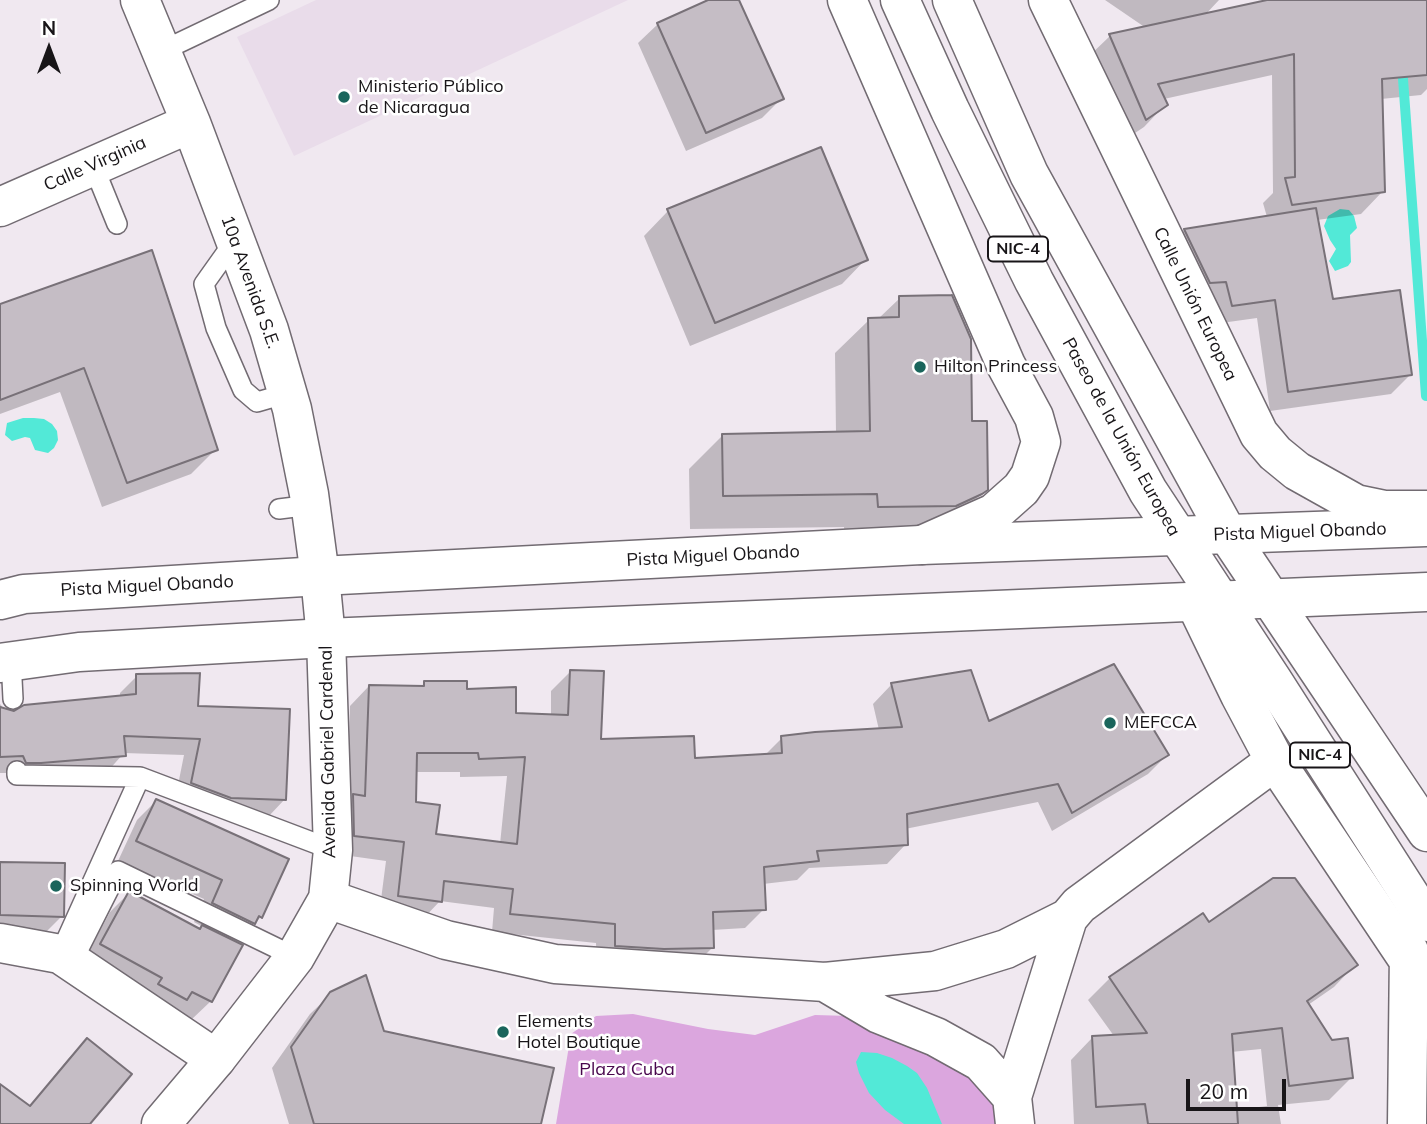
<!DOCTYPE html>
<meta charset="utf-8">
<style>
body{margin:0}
#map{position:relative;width:1427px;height:1124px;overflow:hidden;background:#f0e8f0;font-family:Mulish,sans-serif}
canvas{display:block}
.north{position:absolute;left:14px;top:14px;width:70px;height:70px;-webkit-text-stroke:5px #fff;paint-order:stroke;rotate:0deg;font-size:19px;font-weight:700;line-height:28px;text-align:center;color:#181518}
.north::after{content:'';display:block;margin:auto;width:24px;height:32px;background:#181518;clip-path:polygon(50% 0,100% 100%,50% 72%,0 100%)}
.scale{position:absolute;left:1186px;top:1079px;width:100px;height:32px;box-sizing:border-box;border:4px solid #181518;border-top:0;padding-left:9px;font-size:21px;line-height:24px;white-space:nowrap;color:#181518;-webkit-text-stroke:5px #fff;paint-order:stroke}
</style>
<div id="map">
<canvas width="1427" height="1124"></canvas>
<div class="north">N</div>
<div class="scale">20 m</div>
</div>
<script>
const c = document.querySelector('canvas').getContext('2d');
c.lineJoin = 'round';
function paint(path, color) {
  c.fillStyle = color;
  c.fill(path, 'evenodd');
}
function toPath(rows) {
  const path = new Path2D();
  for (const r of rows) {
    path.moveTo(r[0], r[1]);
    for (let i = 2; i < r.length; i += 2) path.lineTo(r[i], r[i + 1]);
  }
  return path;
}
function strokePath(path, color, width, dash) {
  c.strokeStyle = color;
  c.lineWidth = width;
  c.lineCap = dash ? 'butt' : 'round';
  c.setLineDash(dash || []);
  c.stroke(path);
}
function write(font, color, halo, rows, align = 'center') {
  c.font = font + ' Mulish,sans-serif';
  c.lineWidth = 5;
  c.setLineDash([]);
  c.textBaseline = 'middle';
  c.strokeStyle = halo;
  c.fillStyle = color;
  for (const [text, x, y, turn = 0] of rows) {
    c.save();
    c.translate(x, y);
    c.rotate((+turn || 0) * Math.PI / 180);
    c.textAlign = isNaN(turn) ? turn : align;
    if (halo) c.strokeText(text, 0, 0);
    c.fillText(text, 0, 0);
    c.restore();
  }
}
paint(toPath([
 [316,0,628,0,294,156,237,37]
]), '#e9dcea');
paint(toPath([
 [633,1014,708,1029,755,1035,815,1015,850,1016,998,1082,996,1124,556,1124,571,1034,596,1016]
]), '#dba6de');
paint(toPath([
 [1340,209,1349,210,1354,216,1357,228,1350,235,1351,262,1348,266,1335,271,1329,261,1336,249,1330,240,1324,226,1328,216],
 [34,418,44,419,52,424,57,431,58,440,54,448,48,453,35,450,30,438,25,437,12,441,5,435,7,423,23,418],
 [861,1052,877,1053,892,1058,907,1066,917,1073,927,1088,942,1124,904,1124,885,1110,869,1093,859,1073,856,1062]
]), '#52e9d7');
paint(toPath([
 [712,0,737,0,781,99,762,118,686,151,638,43,658,24],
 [1105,0,1219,0,1205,15,1275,0,1427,0,1427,89,1421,95,1381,99,1383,191,1361,214,1317,220,1332,300,1410,375,1391,394,1270,411,1257,318,1214,324,1165,249,1184,230,1267,217,1263,203,1273,193,1272,75,1164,99,1166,104,1144,127,1123,141,1087,58,1110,36,1146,28],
 [668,211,866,259,842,284,690,346,644,236],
 [900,298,971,423,986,489,952,523,845,540,844,527,690,529,689,469,723,435,836,434,835,353,869,320,878,319],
 [0,306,216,449,191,474,102,507,60,392,0,414],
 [571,671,600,741,693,760,764,756,782,738,879,730,873,704,892,684,988,724,1167,755,1148,774,1052,831,1038,802,905,829,906,844,887,864,809,868,797,880,763,884,764,909,745,928,712,930,712,948,693,967,597,965,596,943,492,932,494,908,440,901,421,921,379,915,386,861,336,854,347,803,350,706,369,686,420,688,425,682,465,691,515,714,551,716,551,691],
 [415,772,460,772,460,777,507,776,500,844,435,835,414,803],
 [137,676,196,708,285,799,268,817,175,800,184,755,124,753,107,772,23,780,7,778,7,773,0,773,0,704,6,711,15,713,120,697,120,693],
 [156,801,261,917,234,943,211,1001,191,1020,82,964,110,912,129,893,199,931,203,927,194,922,204,899,118,861,137,820],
 [0,864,62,916,43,935,0,934],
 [1209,925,1355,965,1334,987,1308,1005,1351,1078,1329,1100,1278,1105,1281,1124,1074,1124,1071,1060,1092,1038,1114,1036,1088,1000,1110,978],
 [1261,1049,1267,1106,1235,1110,1231,1052],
 [331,994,383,1032,539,1124,289,1124,272,1068,310,1014],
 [87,1040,88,1124,0,1124,0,1086,29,1107,68,1059]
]), '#0003');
strokePath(toPath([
 [1402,65,1426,396]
]), '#52e9d7', 10);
const building = toPath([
 [708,0,739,0,784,99,706,133,657,23,708,0],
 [1267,0,1427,0,1427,75,1382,79,1385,192,1292,205,1285,178,1295,177,1294,54,1158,84,1168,105,1146,120,1109,34,1267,0],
 [821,147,868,260,715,323,667,209,821,147],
 [1316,208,1333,299,1400,290,1412,375,1288,392,1275,300,1232,306,1226,282,1210,283,1184,229,1316,208],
 [152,250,218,450,127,483,84,368,0,400,0,304,152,250],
 [952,295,971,339,972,421,987,421,988,490,982,494,956,506,878,507,877,494,723,496,722,434,870,431,868,318,899,317,899,296,952,295],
 [1114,664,1169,755,1072,813,1058,784,907,814,908,845,817,851,819,861,764,867,766,910,713,912,714,948,664,949,615,946,615,924,510,914,513,889,444,881,442,902,398,896,404,842,354,836,353,794,365,796,369,685,424,686,424,681,467,681,467,689,516,687,516,713,568,715,570,670,604,671,601,739,694,736,695,758,782,753,781,736,815,732,902,727,891,683,971,670,989,721,1114,664],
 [417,753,478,753,479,759,525,757,517,844,436,834,440,805,416,802,417,753],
 [200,673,198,706,290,709,286,800,231,798,191,783,200,739,124,736,126,756,41,763,26,763,23,756,0,757,0,707,14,711,24,705,136,694,136,674,200,673],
 [156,799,289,859,262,918,259,916,255,924,212,903,222,880,136,841,156,799],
 [0,862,65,863,64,917,0,915,0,862],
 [1273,878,1295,878,1358,965,1307,1001,1332,1040,1348,1038,1353,1078,1289,1086,1282,1028,1232,1034,1238,1124,1148,1124,1145,1104,1096,1107,1092,1036,1147,1033,1109,977,1203,913,1209,922,1273,878],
 [129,891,200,929,202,925,243,945,212,1002,192,992,187,1000,158,984,162,978,100,944,129,891],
 [366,975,384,1031,554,1068,541,1124,314,1124,291,1047,330,992,366,975],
 [87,1038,132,1074,90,1124,0,1124,0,1084,30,1106,87,1038]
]);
paint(building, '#c5bdc5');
strokePath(building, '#787178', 2);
const service = toPath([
 [162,51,269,0],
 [93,165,117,224],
 [236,239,204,284,216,328,243,390,257,402,288,393],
 [279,509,311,505],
 [11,659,13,699],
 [17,771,17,775,140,777,333,850],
 [60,954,140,777],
 [72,962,118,871,295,957]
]);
const minor = toPath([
 [140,0,191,123,269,330,292,409,309,494,320,576],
 [847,0,1006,365,1034,417,1041,442,1030,476,1021,489,994,513,922,545],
 [1048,0,1259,434,1275,453,1297,471,1356,504,1385,510,1427,510],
 [0,207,191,123],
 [1195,602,1240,695,1275,761,1407,958,1427,984],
 [328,899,446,940,555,964,825,982,935,971,1006,949,1068,918],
 [0,943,60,954,216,1059],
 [825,982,879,1014,936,1037,981,1062,1012,1097],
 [1015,1124,1012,1097,1068,918,1079,905,1275,761],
 [1407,1124,1409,951]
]);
const tertiary = toPath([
 [161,1124,216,1059,295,957,328,899,333,850,326,638,320,576]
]);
const secondary = toPath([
 [0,600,24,594,320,576,921,545,1427,527],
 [0,663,79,652,326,638,1427,592]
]);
const trunk = toPath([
 [900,0,950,110,1034,281,1148,491,1273,681,1427,922],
 [952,0,1029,174,1228,535,1427,832]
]);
strokePath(service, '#726b72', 22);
strokePath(minor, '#726b72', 41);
strokePath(tertiary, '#726b72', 41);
strokePath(secondary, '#726b72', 41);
strokePath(trunk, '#726b72', 41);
strokePath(service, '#fff', 19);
strokePath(minor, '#fff', 38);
strokePath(tertiary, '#fff', 38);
strokePath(secondary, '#fff', 38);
strokePath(trunk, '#fff', 38);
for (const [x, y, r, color] of [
 [344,97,7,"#1a655c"],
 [920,367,7,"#1a655c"],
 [1110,723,7,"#1a655c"],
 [56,886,7,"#1a655c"],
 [503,1032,7,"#1a655c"]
]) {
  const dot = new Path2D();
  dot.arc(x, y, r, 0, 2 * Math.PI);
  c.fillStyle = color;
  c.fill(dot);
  strokePath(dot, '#fff', 2.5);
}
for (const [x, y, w] of [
 [1018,249,60],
 [1320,755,60]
]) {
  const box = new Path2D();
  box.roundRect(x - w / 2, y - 12.5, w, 25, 5);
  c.fillStyle = '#fff';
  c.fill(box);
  strokePath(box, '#181518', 2);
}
write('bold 16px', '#181518', null, [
 ["NIC-4",1018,249],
 ["NIC-4",1320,755]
]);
write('18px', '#181518', '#fff', [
 ["Ministerio Público",358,87],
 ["de Nicaragua",358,108],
 ["Hilton Princess",934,367],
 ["MEFCCA",1124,723],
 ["Spinning World",70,886],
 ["Elements",517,1022],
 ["Hotel Boutique",517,1043]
], 'left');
write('18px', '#181518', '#fff', [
 ["Calle Virginia",95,164,-24],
 ["10a Avenida S.E.",250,282,70],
 ["Calle Unión Europea",1195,304,64],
 ["Paseo de la Unión Europea",1121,437,61],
 ["Pista Miguel Obando",1300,532,-2],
 ["Pista Miguel Obando",713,556,-3],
 ["Pista Miguel Obando",147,586,-3],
 ["Avenida Gabriel Cardenal",328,752,-91]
]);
write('18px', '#48064d', '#fff', [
 ["Plaza Cuba",627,1070]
]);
</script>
